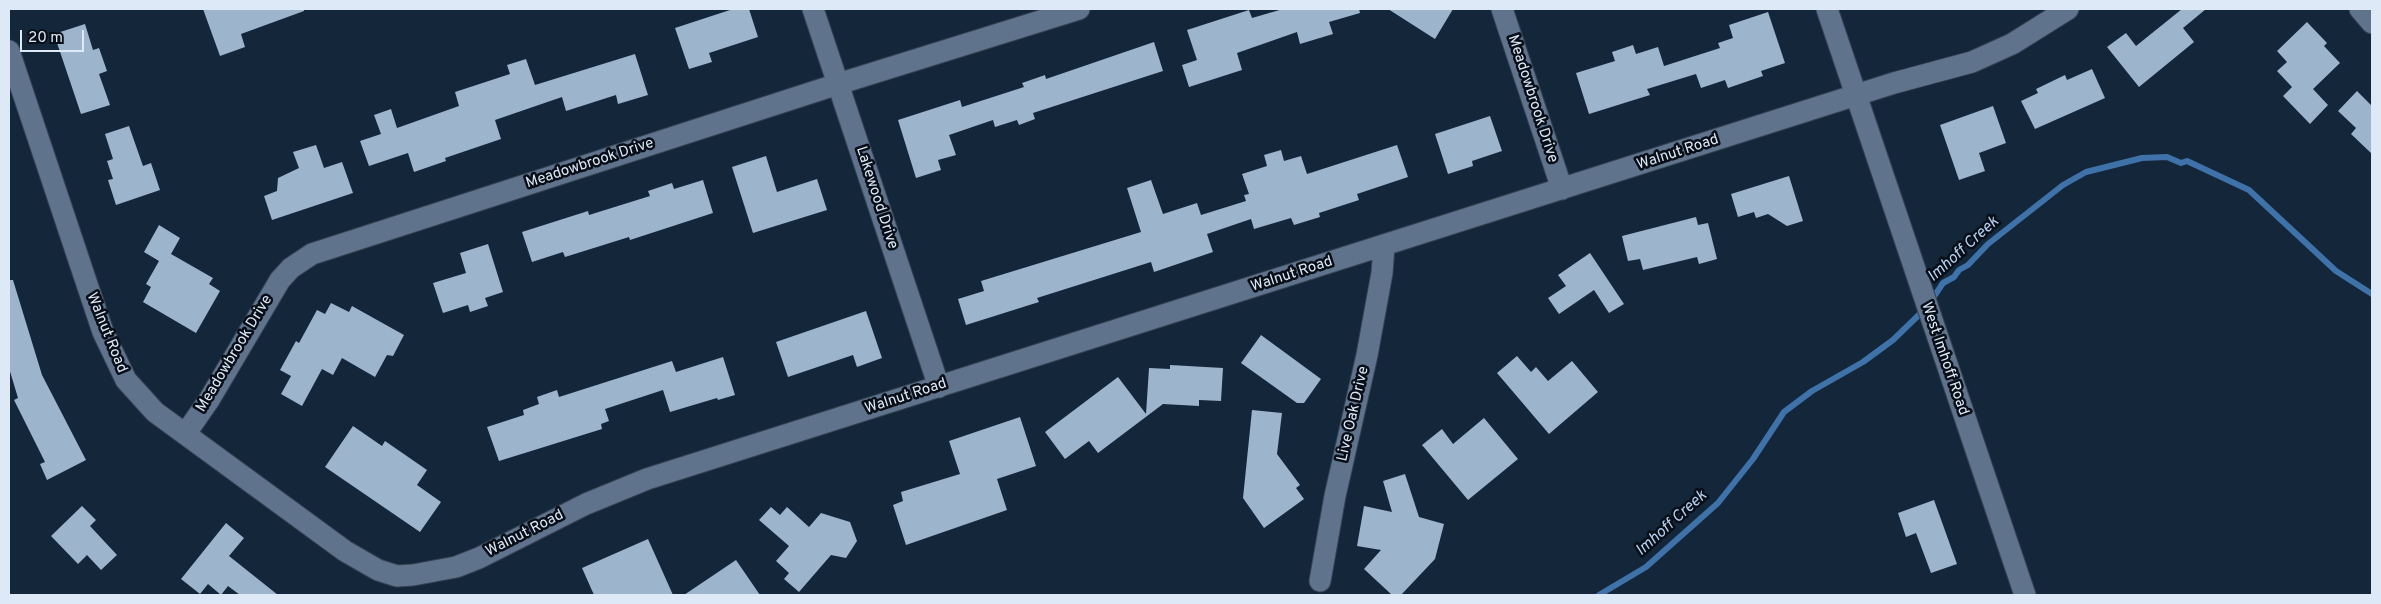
<!DOCTYPE html>
<style>
body{margin:0}
#map{position:relative;width:2381px;height:604px;overflow:hidden;background:#14263a;font-family:Overpass,sans-serif}
canvas{display:block}
.frame{position:absolute;inset:0;border:10px solid #dde9f7;pointer-events:none}
.scale{position:absolute;left:20px;top:30px;width:64px;height:22px;box-sizing:border-box;border:2px solid #dde9f7;border-top:0;padding-left:6px;font-size:15px;line-height:18px;white-space:nowrap;color:#dde9f7;-webkit-text-stroke:4px #070e17;paint-order:stroke}
</style>
<div id="map">
<canvas width="2381" height="604"></canvas>
<div class="frame"></div>
<div class="scale">20 m</div>
</div>
<script>
const c = document.querySelector('canvas').getContext('2d');
c.lineJoin = 'round';
function toPath(rows) {
  const path = new Path2D();
  for (const r of rows) {
    path.moveTo(r[0], r[1]);
    for (let i = 2; i < r.length; i += 2) path.lineTo(r[i], r[i + 1]);
  }
  return path;
}
function strokePath(path, color, width, dash) {
  c.strokeStyle = color;
  c.lineWidth = width;
  c.lineCap = dash ? 'butt' : 'round';
  c.setLineDash(dash || []);
  c.stroke(path);
}
function paint(path, color) {
  c.fillStyle = color;
  c.fill(path, 'evenodd');
}
function write(font, color, halo, rows, align = 'center') {
  c.font = font + ' Overpass,sans-serif';
  c.lineWidth = 5;
  c.setLineDash([]);
  c.textBaseline = 'middle';
  c.strokeStyle = halo;
  c.fillStyle = color;
  for (const [text, x, y, turn = 0] of rows) {
    c.save();
    c.translate(x, y);
    c.rotate((+turn || 0) * Math.PI / 180);
    c.textAlign = isNaN(turn) ? turn : align;
    if (halo) c.strokeText(text, 0, 0);
    c.fillText(text, 0, 0);
    c.restore();
  }
}
strokePath(toPath([
 [1931,301,1943,283,1954,277,1959,270,1968,265,1988,244,2063,185,2086,172,2142,158,2167,157,2181,163,2187,161,2249,190,2336,271,2372,294],
 [1599,595,1646,567,1718,503,1753,459,1784,412,1812,391,1863,362,1893,340,1925,309]
]), '#3f72a9', 6);
paint(toPath([
 [203,9,304,9,304,11,241,34,245,47,220,56],
 [733,9,749,9,758,37,709,53,712,62,689,69,675,28],
 [1283,9,1359,9,1360,13,1329,22,1333,34,1300,44,1297,32,1237,53,1242,70,1189,87,1182,65,1197,60,1187,30,1249,10,1252,18],
 [1388,9,1453,9,1435,39],
 [2182,9,2206,9,2183,28,2194,42,2139,87,2107,47,2126,33,2136,46],
 [1768,12,1785,63,1761,71,1763,76,1728,88,1725,80,1701,88,1696,74,1647,89,1650,95,1589,114,1576,73,1615,61,1612,52,1633,45,1636,54,1658,47,1664,66,1720,48,1718,43,1733,38,1729,25],
 [2307,22,2327,43,2324,46,2340,63,2313,89,2328,105,2310,124,2283,96,2292,87,2277,71,2287,62,2277,51],
 [85,24,93,50,99,48,107,71,99,74,110,105,81,114,54,34],
 [1154,42,1163,71,1033,113,1035,119,1019,125,1017,120,995,127,993,120,949,135,956,155,938,160,941,170,916,178,898,120,960,100,962,107,1024,87,1022,83,1045,75,1046,79],
 [635,54,648,95,618,104,616,95,566,111,562,97,495,120,501,139,445,158,446,161,414,172,408,153,369,166,360,141,381,134,374,115,391,109,397,128,459,106,455,92,510,74,507,65,526,59,535,85],
 [2092,69,2105,98,2035,129,2021,101,2038,93,2036,89,2065,75,2067,80],
 [2357,91,2372,106,2372,154,2351,134,2356,128,2338,111],
 [1993,106,2006,143,1979,153,1985,171,1959,180,1940,125],
 [1490,116,1502,151,1472,161,1473,166,1448,174,1435,134],
 [129,126,143,166,151,163,160,190,116,205,108,180,113,179,107,161,113,159,105,134],
 [316,145,324,168,342,162,353,193,272,220,264,196,277,191,278,178,299,168,293,152],
 [1397,145,1408,177,1357,194,1359,200,1319,213,1320,217,1294,225,1291,218,1254,229,1251,219,1207,234,1213,252,1154,272,1151,262,1037,298,1039,302,966,325,958,299,984,291,981,281,1141,232,1127,188,1151,180,1163,214,1197,203,1201,215,1246,201,1244,195,1249,194,1242,174,1267,166,1264,155,1281,150,1284,161,1301,156,1307,174],
 [766,156,777,192,817,179,827,210,753,233,732,167],
 [1789,176,1803,221,1787,226,1768,214,1756,218,1754,212,1738,217,1731,194],
 [703,180,713,213,630,240,629,237,565,257,563,252,532,262,522,232,588,211,589,215,650,196,648,191,672,183,674,189],
 [1696,217,1698,225,1708,223,1717,259,1699,264,1697,257,1643,270,1640,259,1628,261,1622,236],
 [159,225,180,238,171,254,213,278,209,284,220,291,196,333,143,302,151,287,146,284,159,261,144,252],
 [488,244,503,292,485,298,488,306,470,312,468,305,443,313,433,283,466,273,460,253],
 [1590,253,1624,304,1609,313,1594,290,1559,314,1548,298,1566,286,1558,275],
 [9,280,13,280,42,375,86,460,47,480,40,464,45,462,14,400,18,398,9,368],
 [331,303,349,312,352,306,404,335,393,356,387,355,375,377,342,358,333,375,322,369,302,406,281,394,291,376,280,370,296,341,299,343,317,310,325,314],
 [866,311,882,358,857,367,853,355,788,377,776,342],
 [1261,335,1321,379,1304,403,1297,403,1241,363],
 [1517,356,1531,372,1536,367,1548,381,1572,361,1598,392,1549,434,1497,373],
 [723,357,735,395,718,400,717,398,670,412,663,390,605,409,609,421,601,424,602,429,499,461,487,427,524,415,523,410,539,404,537,397,557,390,559,397,672,361,676,372],
 [1170,365,1223,368,1221,401,1199,400,1199,406,1163,404,1098,453,1089,441,1065,459,1045,432,1118,377,1146,414,1149,368,1170,369],
 [1252,410,1282,413,1277,454,1300,485,1296,488,1304,499,1264,528,1243,498],
 [1020,417,1036,466,997,479,1007,510,906,545,893,505,903,501,901,492,960,474,949,441],
 [1484,418,1518,459,1468,500,1422,445,1442,429,1453,444],
 [353,426,382,446,385,441,427,470,417,485,441,502,420,532,325,467],
 [1405,474,1419,517,1444,524,1435,559,1401,595,1392,595,1364,569,1381,550,1357,546,1364,506,1392,512,1383,481],
 [1934,500,1957,564,1931,573,1916,533,1906,537,1898,513],
 [82,506,96,520,90,526,117,555,101,570,87,555,78,564,51,536],
 [771,507,780,515,787,507,809,527,821,513,850,522,857,541,846,558,831,555,799,592,784,579,789,573,776,561,789,546,759,520],
 [226,523,244,538,229,556,278,595,240,595,228,586,221,595,208,584,200,594,181,579],
 [648,539,673,595,594,595,582,568],
 [736,560,760,595,684,595]
]), '#9db4cd');
const minor = toPath([
 [813,9,939,387],
 [1502,9,1562,189],
 [1827,9,2025,595],
 [2360,9,2372,23],
 [9,51,103,332,126,380,155,412,345,551,378,570,397,576,413,575,456,567,479,558,586,504,647,479,1894,83,1972,62,2012,44,2068,9],
 [186,433,209,400,280,280,291,268,312,254,838,84,1079,9],
 [1320,581,1335,496,1367,355,1382,273,1384,246]
]);
strokePath(minor, '#364354', 23);
strokePath(minor, '#5f748c', 21);
write('15px', '#dde9f7', '#070e17', [
 ["Meadowbrook Drive",1532,99,72],
 ["Walnut Road",1678,153,-18],
 ["Meadowbrook Drive",590,164,-18],
 ["Lakewood Drive",876,198,72],
 ["Walnut Road",1292,275,-18],
 ["Walnut Road",106,333,68],
 ["Meadowbrook Drive",235,354,-59],
 ["West Imhoff Road",1944,359,71],
 ["Walnut Road",906,397,-18],
 ["Live Oak Drive",1354,414,-77],
 ["Walnut Road",525,534,-27]
]);
write('italic 16px', '#b5d0f0', '#070e17', [
 ["Imhoff Creek",1964,250,-42],
 ["Imhoff Creek",1672,524,-42]
]);
</script>
